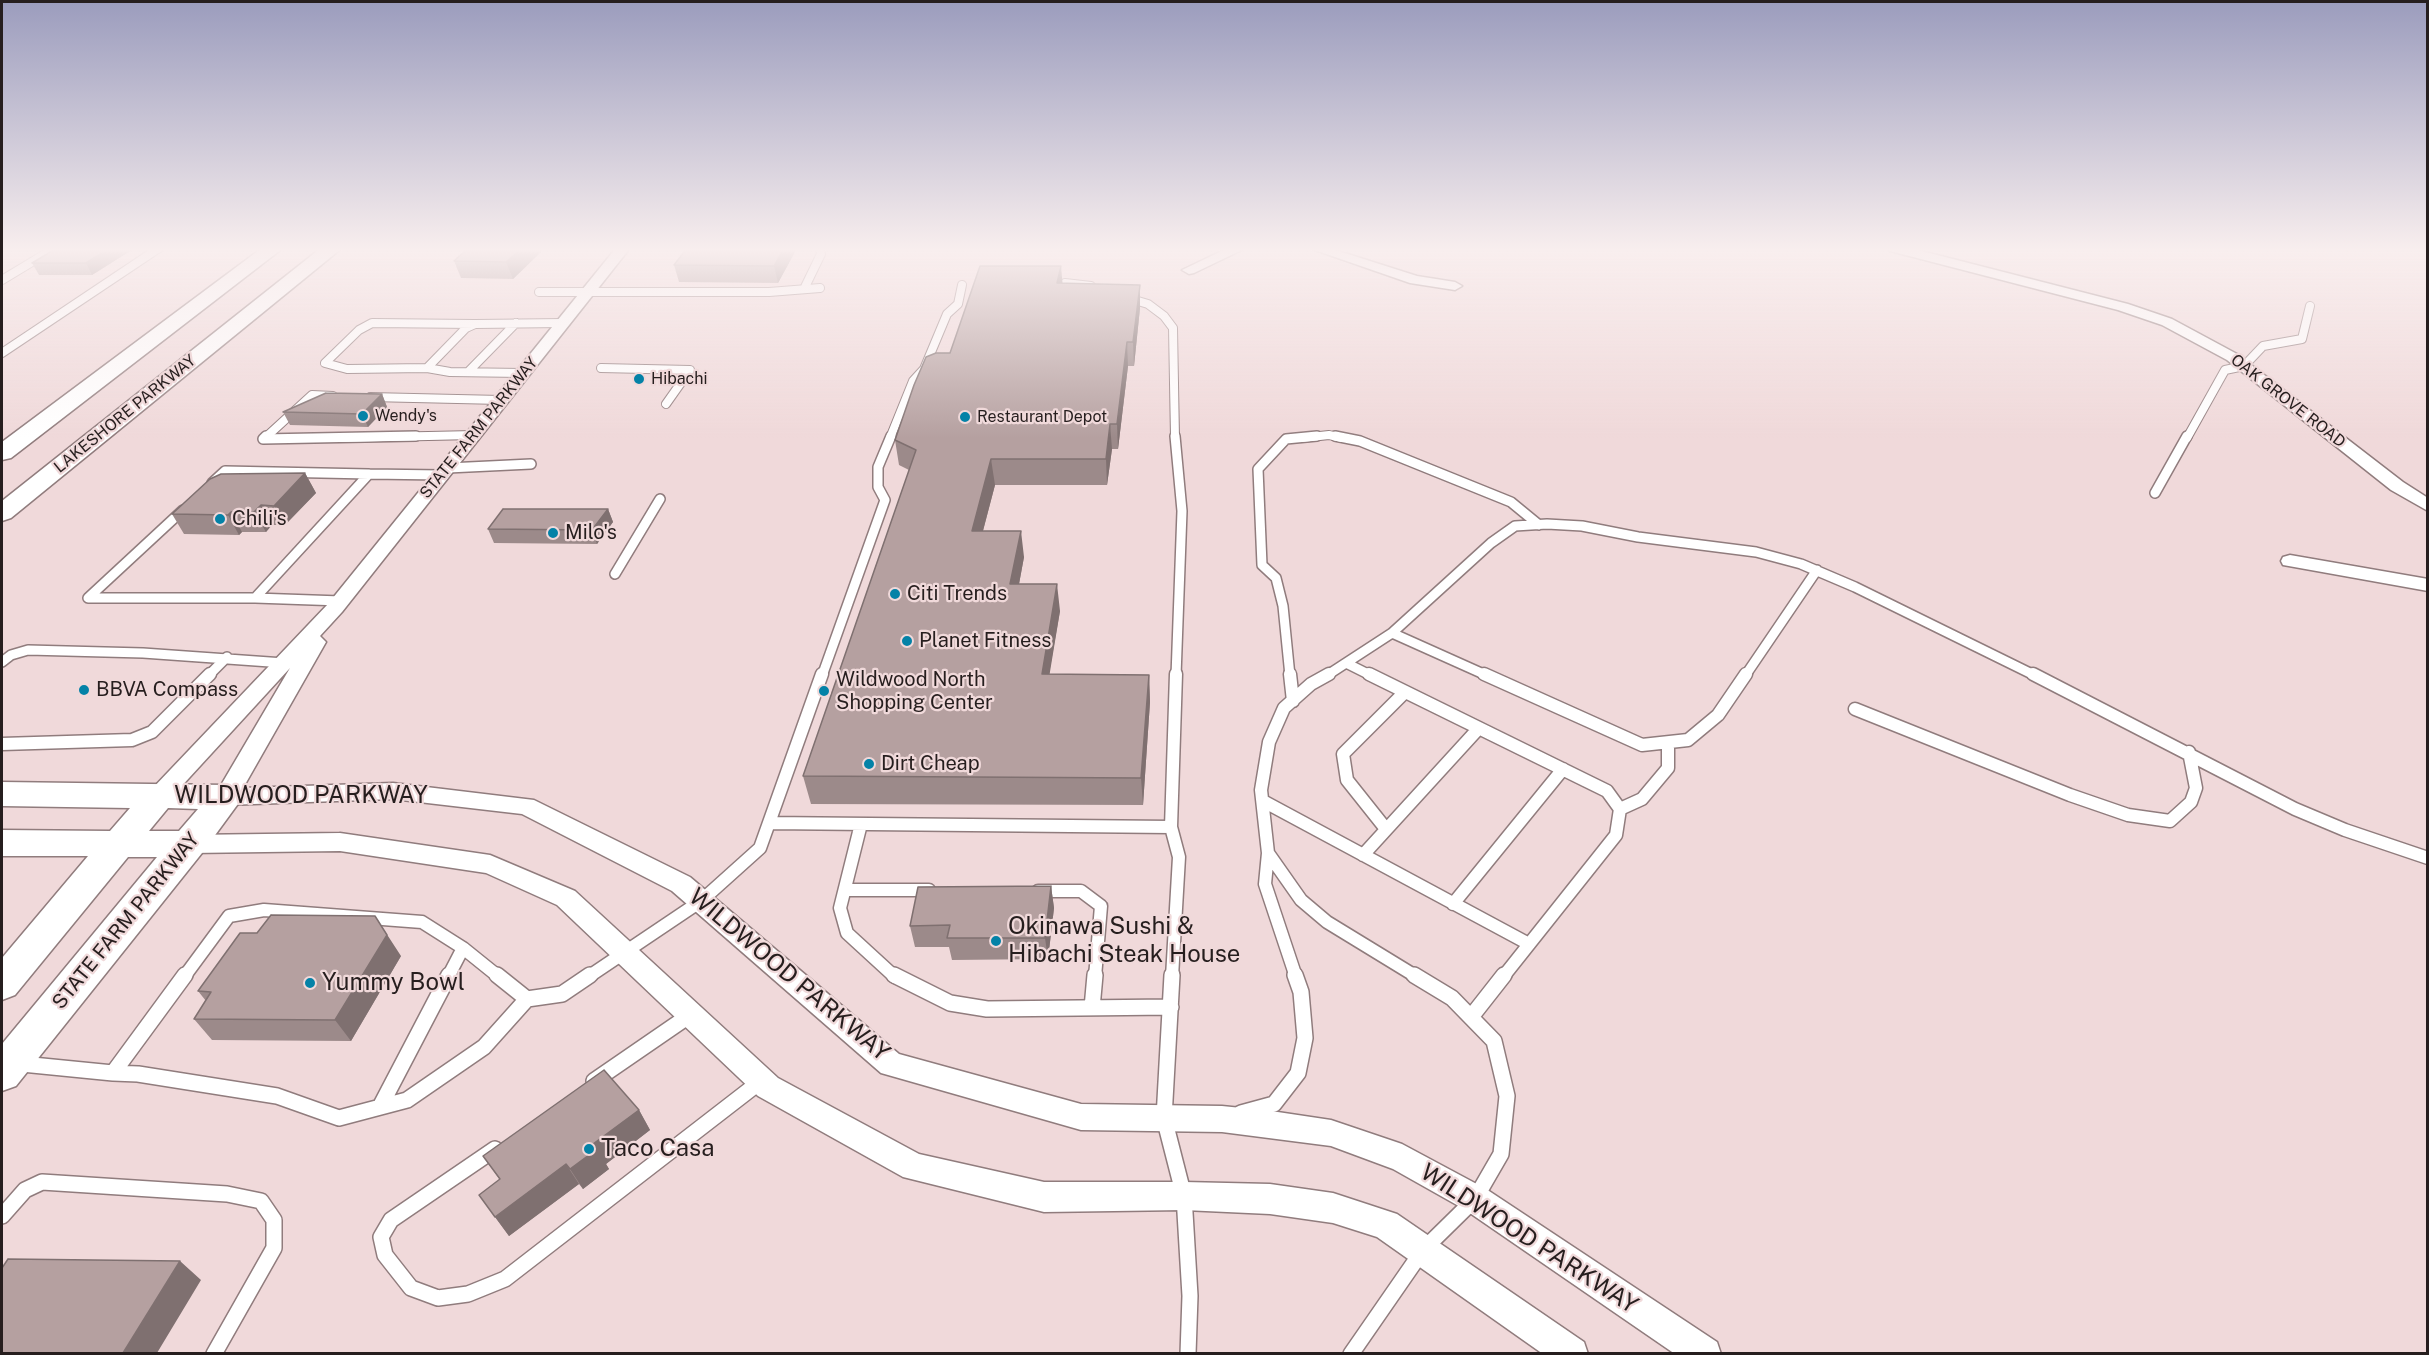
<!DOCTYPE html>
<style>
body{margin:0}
#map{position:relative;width:2429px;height:1355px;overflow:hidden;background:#f0d9da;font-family:"Public Sans",sans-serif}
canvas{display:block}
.frame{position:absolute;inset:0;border:3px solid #261e1e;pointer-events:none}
</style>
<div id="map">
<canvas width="2429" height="1355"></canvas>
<div class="frame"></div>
</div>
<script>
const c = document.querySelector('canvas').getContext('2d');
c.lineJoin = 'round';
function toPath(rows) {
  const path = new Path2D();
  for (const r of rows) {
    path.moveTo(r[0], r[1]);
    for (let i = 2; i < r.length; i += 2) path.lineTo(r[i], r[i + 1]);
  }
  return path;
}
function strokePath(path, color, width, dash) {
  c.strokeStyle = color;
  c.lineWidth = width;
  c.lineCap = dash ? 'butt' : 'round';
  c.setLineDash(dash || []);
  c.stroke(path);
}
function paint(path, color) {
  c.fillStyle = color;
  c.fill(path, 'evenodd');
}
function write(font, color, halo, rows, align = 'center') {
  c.font = font + ' "Public Sans",sans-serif';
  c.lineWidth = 4.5;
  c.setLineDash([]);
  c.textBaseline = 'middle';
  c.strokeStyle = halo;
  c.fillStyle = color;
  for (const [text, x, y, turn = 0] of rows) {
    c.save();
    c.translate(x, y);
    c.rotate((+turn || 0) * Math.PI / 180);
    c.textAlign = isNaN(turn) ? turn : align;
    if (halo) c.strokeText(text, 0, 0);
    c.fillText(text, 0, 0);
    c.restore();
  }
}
const laneFar3 = toPath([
 [2,280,55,248],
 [1065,283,1091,286],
 [804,289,821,254,820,248],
 [539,292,769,292,820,288],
 [1128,298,1148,304,1164,316,1173,328,1175,438],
 [2,353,159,248],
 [427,368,347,369,325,363,359,330,372,323,475,324],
 [601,368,690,370,666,404],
 [468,372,516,323],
 [523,373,450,372,427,368,466,328,475,324,563,323],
 [370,397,501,400],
 [265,438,312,395,333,396],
 [337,438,474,435],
 [890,438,913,381,924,369,947,314,958,304,962,285],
 [1301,438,1329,435,1342,438],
 [2187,438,2225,370,2244,366,2263,346,2302,339,2310,306]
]);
const laneFar2 = toPath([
 [1175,436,1182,511,1176,676],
 [1335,436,1360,441,1511,502,1539,525],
 [263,439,266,436],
 [263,439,416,436],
 [448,468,531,464],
 [212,483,225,471,369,474],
 [2155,493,2187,436],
 [183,510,88,598,255,598],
 [615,574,660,499],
 [341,601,255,598,369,474,442,475],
 [1392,633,1488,676],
 [2,662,11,655,28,650,143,653,284,663],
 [1348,664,1372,676],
 [208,676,227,657],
 [822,676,885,500,878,487,878,467,891,436],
 [1290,676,1283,606,1276,578,1262,565,1258,469,1286,439,1317,436],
 [1326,676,1392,633,1491,543,1515,526,1547,524,1582,526,1638,537,1756,552,1801,564,1855,587,2036,676],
 [1745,676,1817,570]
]);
const laneFar1 = toPath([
 [1290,674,1293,701],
 [1329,674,1311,684,1284,708,1269,742,1261,790,1268,853,1301,900,1327,922,1417,977],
 [1369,674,1607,791,1620,809,1616,835,1503,977],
 [1484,674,1642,745,1688,740,1718,715,1746,674],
 [2033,674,2295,809,2345,830,2428,858],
 [1855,709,2070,795,2128,815,2170,821,2191,802,2196,788,2189,752],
 [2,744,132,740,152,732,210,674],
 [1263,801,1529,944],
 [1620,809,1642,799,1668,768,1668,743],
 [769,823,1171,827,1179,857,1172,977],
 [861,824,840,908,847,933,895,977],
 [1171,827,1176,674],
 [1386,829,1347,780,1343,754,1405,692],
 [1268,853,1265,884,1296,977],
 [1363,855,1479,728],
 [845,890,929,890],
 [1038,891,1081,891,1101,906,1095,977],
 [1453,904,1563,769],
 [184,977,229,916,264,910,422,922,463,948,499,977],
 [448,977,463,948],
 [588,977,701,901,760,848,822,674]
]);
const lane = toPath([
 [497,975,527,999,562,994,590,975],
 [894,975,950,1003,987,1009,1171,1007],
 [1172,975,1164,1118,1184,1196,1190,1296,1188,1354],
 [1092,1008,1095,975],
 [1471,1017,1504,975],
 [2,1062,113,1073,185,975],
 [113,1073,138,1074,277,1096,339,1118,407,1100,484,1047,527,999],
 [594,1081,690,1015],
 [380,1107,449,975],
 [1241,1113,1274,1104,1298,1073,1305,1038,1301,992,1295,975],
 [495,1149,391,1220,381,1237,385,1255,411,1288,438,1298,468,1294,505,1279,761,1081],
 [2,1216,25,1190,42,1182,227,1194,261,1201,274,1220,274,1248,214,1354],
 [1351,1354,1423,1250,1475,1199,1501,1154,1507,1096,1494,1041,1452,998,1414,975]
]);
const street = toPath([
 [616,248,630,248,342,612,320,636,326,642,243,788,393,783,534,800,690,877,899,1054,1081,1104,1222,1106,1271,1111,1331,1120,1402,1144,1486,1189,1717,1342,1721,1354,1675,1354,1464,1209,1393,1169,1331,1146,1222,1132,1081,1130,881,1073,672,891,522,814,393,799,226,805,218,803,214,797,290,668,167,802,159,804,151,802,147,796,151,790,328,604,616,248],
 [1228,248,1246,248,1194,273,1189,274,1182,270,1228,248],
 [1309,248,1329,248,1417,276,1455,282,1462,286,1455,290,1410,283,1309,248],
 [1888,248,1910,248,2128,304,2172,319,2237,354,2403,482,2428,498,2428,511,2391,490,2227,360,2162,325,2118,310,1890,251,1888,248],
 [2290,555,2428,579,2428,591,2283,565,2281,561,2283,557,2290,555],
 [340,833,490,855,575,891,778,1078,919,1154,1044,1182,1184,1182,1270,1184,1333,1193,1397,1214,1584,1342,1588,1354,1543,1354,1377,1237,1333,1223,1270,1214,1184,1210,1044,1212,903,1177,758,1096,557,905,486,873,340,851,190,853,182,850,178,844,182,838,190,835,340,833]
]);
const secondary = toPath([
 [262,248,283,248,11,458,2,460,2,442,262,248],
 [321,248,342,248,11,518,2,521,2,501,321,248],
 [2,782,226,785,238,789,243,797,202,853,16,1086,2,1091,2,1044,157,857,128,857,15,995,2,1000,2,958,88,856,2,856,2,830,110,831,130,808,2,806,2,782],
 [168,808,198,809,179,831,149,831,168,808]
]);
strokePath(laneFar3, '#907c7d', 10);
strokePath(laneFar2, '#907c7d', 12);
strokePath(laneFar1, '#907c7d', 15);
strokePath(lane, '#907c7d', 18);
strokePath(street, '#907c7d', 3);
strokePath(secondary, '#907c7d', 3);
strokePath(laneFar3, '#fff', 8);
strokePath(laneFar2, '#fff', 9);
strokePath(laneFar1, '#fff', 12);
strokePath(lane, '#fff', 15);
paint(street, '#fff');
paint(secondary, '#fff');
paint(toPath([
 [135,248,92,275,39,275,32,263],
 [687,248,796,248,796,250,778,283,679,282,674,265],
 [541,252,513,279,461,278,454,261],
 [1062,283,1140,308,1134,366,1128,366,1118,449,1112,449,1107,485,995,485,983,531,1024,557,1019,584,1060,611,1049,674,1149,675,1150,702,1143,805,811,804,803,776,909,470,899,465,895,440,950,353],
 [382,394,387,407,368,427,290,425,283,412],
 [305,473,316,493,285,525,272,525,266,532,242,532,239,535,184,534,172,514],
 [608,509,613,522,597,544,494,543,488,529],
 [1051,886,1054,908,1048,959,952,960,949,947,915,947,910,926],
 [401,956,351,1041,212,1040,194,1019,206,1001,198,991],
 [639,1110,650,1130,606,1164,609,1169,583,1189,579,1184,509,1236,479,1195,500,1180,483,1156]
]), '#9c8a8a');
paint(toPath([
 [110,248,135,248,92,275,86,263],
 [522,248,540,248,541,252,513,279,506,262],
 [784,248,796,248,796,250,778,283,774,266],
 [1061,266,1063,288,1057,283],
 [1140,285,1140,308,1134,366,1133,342],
 [1127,342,1128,366,1118,449,1117,424],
 [382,394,387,407,368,427,362,414],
 [1110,424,1112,449,1107,485,1106,459],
 [991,459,995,485,976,557,972,531],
 [305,473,316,493,285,525,274,506],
 [261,505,272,525,266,532,254,512],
 [608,509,613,522,597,544,592,530],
 [231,512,242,532,239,535,228,515],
 [1021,531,1024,557,1014,611,1010,584],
 [1057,584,1060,611,1045,702,1042,674],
 [1149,675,1150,702,1143,805,1141,778],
 [1051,886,1054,908,1048,959,1045,938],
 [375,916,401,956,351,1041,335,1020],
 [639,1110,650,1130,606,1164,609,1169,583,1189,570,1169,593,1144],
 [566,1164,579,1184,509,1236,495,1217],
 [180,1261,201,1280,157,1353,123,1353]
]), '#7f7070');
const building = toPath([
 [57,248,110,248,86,263,32,263,57,248],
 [468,248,522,248,506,262,454,261,468,248],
 [687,248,784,248,774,266,674,265,687,248],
 [980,266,1061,266,1057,283,1140,285,1133,342,1127,342,1117,424,1110,424,1106,459,991,459,972,531,1021,531,1010,584,1057,584,1042,674,1149,675,1141,778,803,776,916,450,895,440,914,385,926,357,936,353,950,353,980,266],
 [326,393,382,394,362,414,283,412,326,393],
 [305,473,274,506,261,505,254,512,231,512,228,515,172,514,210,479,221,474,305,473],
 [503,509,608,509,592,530,488,529,503,509],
 [1051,886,1045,938,947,938,950,925,910,926,918,887,1051,886],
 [271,915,375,916,387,935,335,1020,194,1019,211,992,198,991,240,933,257,933,271,915],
 [604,1070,639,1110,593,1144,597,1149,570,1169,566,1164,495,1217,479,1195,500,1179,483,1156,604,1070],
 [8,1259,180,1261,123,1353,2,1353,2,1268,8,1259]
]);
paint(building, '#b5a0a0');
strokePath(building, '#7f7070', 1.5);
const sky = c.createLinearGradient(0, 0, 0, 438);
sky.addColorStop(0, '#9b9cbd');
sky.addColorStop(0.57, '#f8eeee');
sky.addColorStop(1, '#f8eeee00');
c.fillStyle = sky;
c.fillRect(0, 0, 2429, 438);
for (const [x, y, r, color] of [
 [639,379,6,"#0482a7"],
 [363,416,6,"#0482a7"],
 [965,417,6,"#0482a7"],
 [220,519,6,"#0482a7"],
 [553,533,6,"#0482a7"],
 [895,594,6,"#0482a7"],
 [907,641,6,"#0482a7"],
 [84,690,6,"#0482a7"],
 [824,691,6,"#0482a7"],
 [869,764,6,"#0482a7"],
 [996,941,6,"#0482a7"],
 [310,983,6,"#0482a7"],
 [589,1149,6,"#0482a7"]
]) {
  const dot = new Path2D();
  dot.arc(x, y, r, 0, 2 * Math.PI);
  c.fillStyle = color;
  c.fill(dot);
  strokePath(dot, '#f0d9da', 2);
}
write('16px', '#261e1e', '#f0d9da', [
 ["Hibachi",651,379],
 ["Wendy's",375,416],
 ["Restaurant Depot",977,417]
], 'left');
write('16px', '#261e1e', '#f0d9da', [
 ["OAK GROVE ROAD",2288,401,38],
 ["LAKESHORE PARKWAY",125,414,-39],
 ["STATE FARM PARKWAY",479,428,-51]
]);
write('20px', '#261e1e', '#f0d9da', [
 ["Chili's",232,519],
 ["Milo's",565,533],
 ["Citi Trends",907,594],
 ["Planet Fitness",919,641],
 ["Wildwood North",836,680],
 ["Shopping Center",836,703],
 ["BBVA Compass",96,690],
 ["Dirt Cheap",881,764]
], 'left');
write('20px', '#261e1e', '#f0d9da', [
 ["STATE FARM PARKWAY",126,921,-51]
]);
write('24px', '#261e1e', '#f0d9da', [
 ["WILDWOOD PARKWAY",301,796],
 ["WILDWOOD PARKWAY",789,975,40],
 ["WILDWOOD PARKWAY",1529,1239,33]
]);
write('24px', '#261e1e', '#f0d9da', [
 ["Okinawa Sushi &",1008,927],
 ["Hibachi Steak House",1008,955],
 ["Yummy Bowl",322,983],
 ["Taco Casa",601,1149]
], 'left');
</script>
